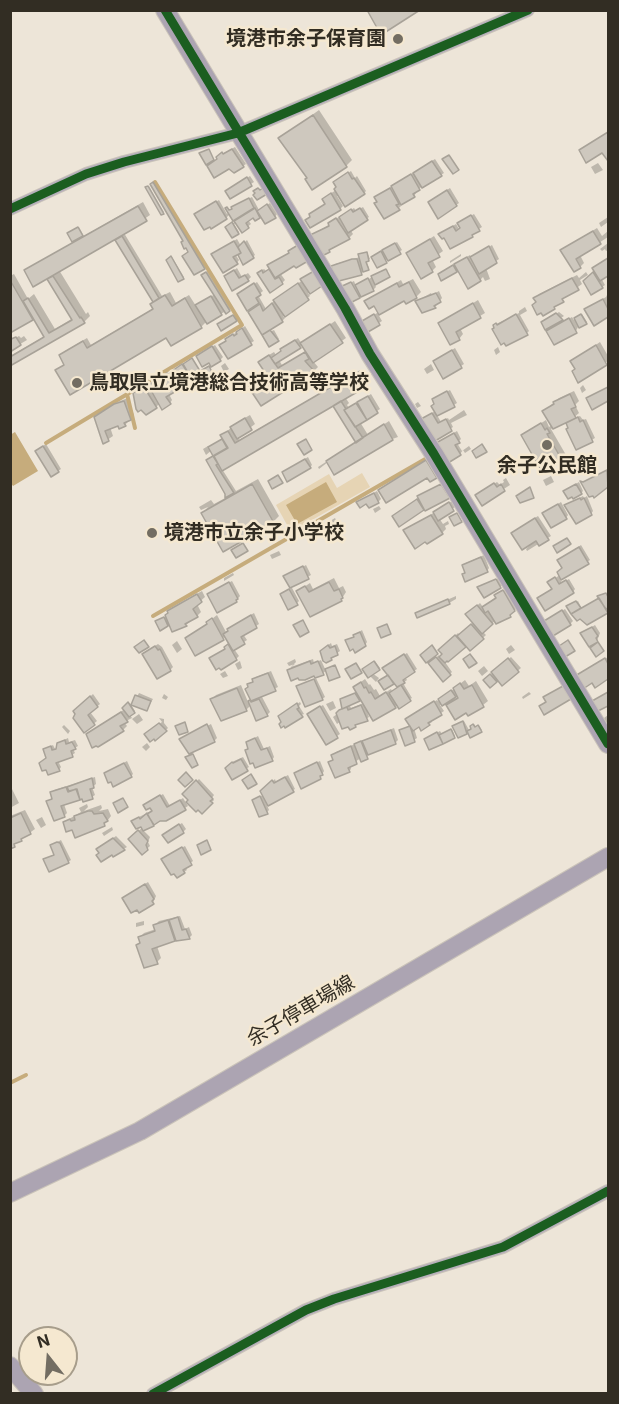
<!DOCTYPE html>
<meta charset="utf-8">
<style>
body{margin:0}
#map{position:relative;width:619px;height:1404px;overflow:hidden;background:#ede5d8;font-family:Inter,sans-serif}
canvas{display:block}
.frame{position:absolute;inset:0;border:12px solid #322d23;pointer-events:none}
.north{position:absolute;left:18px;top:1326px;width:60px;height:60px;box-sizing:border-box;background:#f5e8d0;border:2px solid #a79d8b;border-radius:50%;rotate:343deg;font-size:16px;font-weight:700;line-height:24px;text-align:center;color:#322d23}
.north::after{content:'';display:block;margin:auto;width:21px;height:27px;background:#736d62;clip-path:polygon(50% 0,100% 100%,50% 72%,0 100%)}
</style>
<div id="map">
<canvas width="619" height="1404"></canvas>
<div class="frame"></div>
<div class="north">N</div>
</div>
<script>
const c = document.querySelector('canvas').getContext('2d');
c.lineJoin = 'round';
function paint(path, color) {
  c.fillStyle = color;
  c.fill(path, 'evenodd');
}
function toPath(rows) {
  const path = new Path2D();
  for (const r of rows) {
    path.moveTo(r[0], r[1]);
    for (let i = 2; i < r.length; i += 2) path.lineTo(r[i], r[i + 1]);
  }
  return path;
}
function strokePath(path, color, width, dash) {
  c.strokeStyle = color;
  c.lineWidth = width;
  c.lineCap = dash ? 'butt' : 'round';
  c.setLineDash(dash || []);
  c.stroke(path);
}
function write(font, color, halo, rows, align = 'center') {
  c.font = font + ' Inter,"Noto Sans JP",sans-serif';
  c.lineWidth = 5;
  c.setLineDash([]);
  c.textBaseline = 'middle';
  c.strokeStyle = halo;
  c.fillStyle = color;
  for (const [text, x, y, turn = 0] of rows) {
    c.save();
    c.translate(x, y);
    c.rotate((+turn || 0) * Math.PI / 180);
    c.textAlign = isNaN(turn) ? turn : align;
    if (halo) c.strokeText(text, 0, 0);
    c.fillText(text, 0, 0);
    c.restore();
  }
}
paint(toPath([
 [362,473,370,487,291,532,276,505,329,474,337,488]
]), '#e6d4b4');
paint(toPath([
 [15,432,38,471,13,486,10,482,10,435],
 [326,482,337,502,297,524,286,505]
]), '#c6ac7c');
paint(toPath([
 [319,110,352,160,346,166,309,177,280,138],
 [235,147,246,164,243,166,219,158,220,155],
 [435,159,444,173,415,191,416,193,414,196,400,204,401,206,399,208,378,201,378,195],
 [598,163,603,170,595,174,591,167],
 [351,171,355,178,357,176,366,191,364,193,337,196,343,206,340,209,327,204,327,196,336,190,337,180],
 [250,176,254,182,230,197,227,191],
 [156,181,206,265,204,267,190,251,152,184],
 [149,186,164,212,162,213,147,187],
 [450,188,459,203,456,205,432,200],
 [252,197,259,210,270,203,277,214,275,217,261,215,255,219,254,216,248,220,251,224,242,231,237,223,234,224,239,232,233,236,227,227,236,221,230,214,226,218,198,212,219,200,227,214,236,205],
 [143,202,150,215,124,233,162,296,170,292,176,303,189,295,196,306,215,294,206,272,209,270,232,308,207,321,201,327,57,370,66,364,61,355,65,351,87,338,91,345,154,308,152,304,155,301,117,240,124,234,59,270,86,314,88,312,90,316,84,322,10,364,10,356,45,336,34,317,10,331,10,276,14,274,28,299,34,294,55,329,73,318,49,280,55,274,25,271,73,242,69,233,79,227,84,236],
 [363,207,369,217,350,229,353,234,349,238,329,250,310,236,330,224,341,215,342,216,354,208,356,211],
 [474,214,482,227,474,232,472,236,445,236,440,234,456,224,459,229,461,228,462,221],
 [608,217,608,222,601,227,599,223],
 [597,228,602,236,608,231,608,237,580,255,584,263,580,267,562,250],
 [434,236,443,251,432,259,436,267,432,271,408,253],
 [237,239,241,246,247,240,255,255,244,263,238,253,235,254,239,260,237,263,216,252],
 [397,242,402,250,377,266,372,257],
 [301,243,295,264,280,273,285,280,282,283,259,273,264,269,266,271,271,268,290,252,292,248],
 [608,243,608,250,606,251,605,249,602,251,600,249],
 [492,245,499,259,486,268,490,279,485,281,483,277,480,280,458,269,456,271,440,273,470,255,471,258],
 [367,252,370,259,366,260,369,268,361,273,332,267,335,264,360,257,360,254],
 [461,254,461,256,450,263,450,261],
 [172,257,184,277,179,280,167,260],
 [608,258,608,274,601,278,605,285,602,287,589,277,595,271,596,266],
 [237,268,242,277,248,273,251,277,248,280,226,276],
 [387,269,389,276,374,283,376,287,373,290,359,296,342,287,354,281,356,286],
 [586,272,588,275,580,280,582,284,567,295,554,308,537,302,535,299,539,294,577,275,579,278],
 [413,279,421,292,416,297,404,300,378,314,382,321,368,330,366,319,379,312,375,304,366,301,401,280,403,284],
 [303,280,321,285,308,293,310,296,283,316,285,318,282,321,262,332,239,294,257,282,263,291,258,295,266,309,278,297],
 [439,291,442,298,435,307,423,311,417,301,431,293,432,295],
 [608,293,608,315,594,324,589,307,606,297],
 [478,300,485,313,460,328,463,334,459,339,440,324],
 [525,307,527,311,520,315,529,331,527,333,494,325,519,313,519,311],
 [559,312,564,316,546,328,546,320],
 [582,314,587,322,578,327,576,331,550,329,572,317,574,320],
 [335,321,346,338,313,361,318,367,314,371,261,404,251,378,265,370,264,358,274,352,276,355,282,351,284,347,298,338,302,344],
 [302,345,307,351,282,365,279,360],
 [245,326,254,341,228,357,227,339],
 [274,330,279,339,270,345,265,334],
 [19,336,21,338,24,336,27,340,10,350,10,341],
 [600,342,608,356,608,361,578,381,576,369,572,361],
 [215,345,223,357,220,360,209,361,200,354],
 [498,347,500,352,496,355,494,350],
 [455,348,464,364,444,377,435,361],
 [225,363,229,369,224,372,221,366],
 [431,364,434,370,427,374,424,369],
 [360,370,367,382,345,397,349,403,347,405,349,408,371,394,380,409,360,422,368,435,389,421,398,437,328,462,319,469,318,467,357,442,333,404,222,469,236,491,258,479,279,516,273,522,203,513,208,507,201,510,199,507,211,500,214,504,227,497,208,460,215,455,212,450,206,455,203,449,208,446,209,448,223,438,222,436,236,423,250,415,255,424,238,437,239,440],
 [170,372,179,386,169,394,172,400,170,403,160,403,156,407,137,391,147,385,148,387],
 [583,385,586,390,582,393,580,388],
 [450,390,457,403,437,415,441,422,448,418,449,420,464,410,467,415,451,423,453,427,435,439,426,417,435,411,436,397],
 [574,391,579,401,575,405,579,413,572,419,580,416,583,420,586,419,595,438,577,448,567,424,572,419,554,427,551,429,566,455,543,470,523,435,546,420,549,427,552,425,544,411,559,398],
 [128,398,134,415,125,425,119,424,110,427,113,436,104,442,95,418,120,401],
 [418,402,421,406,417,408,415,404],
 [457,431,461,439,457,443,462,451,469,446,471,449,465,453,463,450,460,454,441,441],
 [46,444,61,469,58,471,40,448],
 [308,457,312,465,310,467,286,470],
 [551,476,554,482,546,486,543,480],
 [506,478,510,485,482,503,480,493,497,482,500,485,504,482,503,480],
 [579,482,583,491,581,493,567,489],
 [377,491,381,499,378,502,369,506,361,500],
 [583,496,584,498,587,496,593,511,591,514,566,505],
 [452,501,455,507,439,518,443,524,448,521,449,524,445,526,446,529,442,533,405,531],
 [561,502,568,515,566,518,547,511],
 [379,506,381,509,375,513,373,509],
 [538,516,551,536,527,551,526,549,532,543,516,530],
 [335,518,338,524,330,528,327,523],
 [581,545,590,560,560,579,562,583,569,579,575,589,573,592,554,588,552,580,560,575,563,568,559,560],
 [279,551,281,555,272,559,270,555],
 [484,555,489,568,487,571,464,574,466,572,463,565,466,563],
 [306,565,311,575,291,586,299,601,297,603,281,594,291,588,285,577],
 [233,573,234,575,224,581,224,578],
 [334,578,339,588,343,586,346,592,341,600,298,591,310,583,313,589],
 [499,578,503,585,500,587,479,587],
 [232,581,240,596,236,601,211,592],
 [506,589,517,608,510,615,496,620,483,632,486,635,471,649,466,644,445,662,452,672,443,680,430,663,439,655,441,658,444,654,440,650,458,633,460,635,474,622,470,612,480,603,483,607],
 [202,591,205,597,197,604,201,612,197,616,186,625,173,630,170,623,161,629,158,621,167,616,173,607],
 [607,593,607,612,574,614,579,609,569,605,578,601,582,609],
 [456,596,456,599,449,603,417,613],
 [565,609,573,621,570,624,546,621],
 [254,613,259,624,243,634,247,640,234,649,239,656,236,659,226,648,230,643,226,636,223,638,208,622,217,615,226,632,231,627],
 [595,625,600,633,597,641,582,633],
 [362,630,367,642,365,645,347,641],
 [177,641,182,649,177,653,172,645],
 [331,643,332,646,337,644,340,651,326,661,322,650],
 [158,644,162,647,173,667,170,670,146,652],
 [511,645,515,650,509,654,506,649],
 [407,653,417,669,405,677,407,680,403,683,412,698,395,706,368,710,367,711,369,717,355,726,341,721,337,724,333,717,344,709,341,699,357,692,354,687,365,679,369,685,370,684,374,690,376,689,380,696,391,689,392,691,399,687,394,681,384,688,390,675,387,666],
 [361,698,364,703,351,708,349,704],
 [511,657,521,668,502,684,498,679,490,686,485,680],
 [608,657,608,678,595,686,593,681,580,674],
 [295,659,296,662,291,667,313,659,314,663,321,660,326,671,323,673,288,670,295,664,289,666,287,663],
 [240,661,242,668,238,670,235,664],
 [375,661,380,668,372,673,379,678,376,682,364,670],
 [484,666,488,671,482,676,478,671],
 [225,671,228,676,223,678,220,674],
 [271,671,278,687,261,695,270,712,267,715,251,705,246,710,212,699,216,695,241,685,248,702,251,699,249,685,255,681,256,677],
 [316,678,325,697,322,699,298,686],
 [465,680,469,686,476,681,488,701,483,705,469,714,448,705,459,697,457,694,440,705,444,711,431,720,432,722,429,724,421,729,419,725,414,728,417,738,414,740,401,730,411,725,410,716,437,700,438,701],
 [529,692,531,694,523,699,522,697],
 [139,693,153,699,147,709,133,704],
 [93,694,100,704,90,712,97,721,85,731,75,711],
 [164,694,168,697,166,700,162,698],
 [333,701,336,708,330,711,326,704],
 [300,702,301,704,299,706,304,714,283,722,282,714],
 [130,703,135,711,130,715,132,718,124,722,127,726,123,730,92,730,125,709,123,708],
 [323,705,340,734,326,743,312,711],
 [139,714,143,720,137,724,132,719],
 [608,715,608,726,604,718],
 [159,718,164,719,164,723,168,728,156,739,148,732,162,722],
 [464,721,469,730,473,729,471,726,474,724,476,727,479,725,482,730,468,731,458,736,455,726],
 [211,724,217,738,214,741,182,739],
 [64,725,70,731,68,734,62,727],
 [394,728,398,740,395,743,367,754,367,758,361,758,350,765,351,769,349,771,330,762,335,759,333,755,336,752],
 [452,729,455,736,442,742,426,739,440,731,442,734],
 [258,736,264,749,270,746,274,757,272,760,249,748,248,742],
 [68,738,69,742,75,740,78,746,73,749,75,753,72,755,58,761,61,767,59,770,48,758,44,750,53,745,55,749,58,748,62,741],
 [147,743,150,747,146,751,142,747],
 [243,757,249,767,232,778,232,762],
 [127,761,133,774,131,776,106,773],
 [320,761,324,771,320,778,295,773],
 [288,775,295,789,267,805,269,810,267,812,254,800,263,795,262,791,275,779,276,782],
 [95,777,96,784,92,787,95,795,92,797,83,797,64,804,67,813,64,816,48,802,53,798,51,793,54,790],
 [199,779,214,795,212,798,214,800,202,812,184,794],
 [10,789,12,789,19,803,10,808],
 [163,794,170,806,183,798,188,806,166,820,160,820,143,830,150,837,148,842,150,846,142,853,130,839,147,823,135,819,153,810,148,803],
 [87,804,88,807,84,811,101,805,102,808,99,811,108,809,111,816,104,825,72,828,64,822,81,812,79,808],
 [25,810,35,829,10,847,10,816],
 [42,817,46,825,41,828,36,820],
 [182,823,186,829,183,832,167,832],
 [112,827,113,830,104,836,102,833],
 [116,836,127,847,114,855,100,853,101,847],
 [61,840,71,860,68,862,45,860,55,854,52,845],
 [185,846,193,861,185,867,187,870,184,872,166,856],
 [148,882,156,896,153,903,138,907,124,898],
 [180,916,185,929,189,927,192,935,189,938,176,938,157,946,161,958,157,962,138,945,141,942,140,937,144,933,156,929,155,925,159,921],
 [144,921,144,925,136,927,136,923]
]), '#0003');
strokePath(toPath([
 [127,394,135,428],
 [46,443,242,325,155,182],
 [153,616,427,458],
 [10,1083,26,1075]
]), '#c6ac7c', 4);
const building = toPath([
 [367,10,420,10,381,35,367,10],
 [313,115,347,167,312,190,305,179,307,178,278,138,313,115],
 [608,132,608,161,602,153,586,163,579,150,608,132],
 [209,149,214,160,206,165,199,153,209,149],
 [232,149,244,167,234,173,229,169,214,178,207,166,217,159,216,157,222,152,223,154,232,149],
 [449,155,459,170,453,174,442,159,449,155],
 [432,161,442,176,422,188,413,173,432,161],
 [348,172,352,179,354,178,365,194,345,207,334,189,336,187,333,182,348,172],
 [411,174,420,190,413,194,415,197,401,205,391,186,411,174],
 [247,177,252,186,230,199,225,191,247,177],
 [153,182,205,269,194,275,182,256,188,252,186,248,184,249,181,242,183,241,150,184,153,182],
 [148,186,164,214,161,215,145,187,148,186],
 [258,188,260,190,263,188,267,194,257,200,253,195,255,193,253,191,258,188],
 [390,188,399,204,396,205,400,210,384,219,374,203,377,202,374,197,390,188],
 [447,190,457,206,438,219,428,202,447,190],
 [331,193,341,210,310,228,305,220,310,217,309,214,325,204,322,199,331,193],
 [249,198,254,208,233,221,225,208,227,207,229,210,232,209,231,207,249,198],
 [216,201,227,219,211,229,210,227,204,230,194,214,216,201],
 [267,204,276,218,265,224,257,211,267,204],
 [138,206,147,221,33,287,24,270,138,206],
 [255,208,260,218,255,221,253,218,246,223,249,228,242,233,234,221,255,208],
 [360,208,368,220,348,233,339,217,351,209,353,212,360,208],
 [471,215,480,231,472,235,473,237,450,249,444,238,442,239,438,234,453,226,456,231,460,228,457,223,471,215],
 [336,218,350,239,329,250,330,252,324,255,308,236,329,226,328,223,336,218],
 [232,222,239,234,232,238,225,227,232,222],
 [78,227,83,236,72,242,67,233,78,227],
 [593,231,601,244,576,259,581,268,574,272,560,250,593,231],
 [122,236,159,298,153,302,115,240,122,236],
 [430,239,440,257,428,263,433,272,421,279,406,253,430,239],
 [234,241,241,253,233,257,238,264,223,273,211,254,234,241],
 [244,241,254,258,243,265,238,255,241,253,238,247,244,241],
 [395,243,401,254,388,261,382,250,395,243],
 [298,245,308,261,296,268,294,266,275,278,267,265,289,253,288,251,298,245],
 [489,246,497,263,479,274,470,257,489,246],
 [381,251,387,263,377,268,371,257,381,251],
 [367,252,369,261,366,262,369,270,363,272,358,254,367,252],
 [171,256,184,279,178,282,166,260,171,256],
 [467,257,481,281,468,289,454,264,467,257],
 [608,258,608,276,600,281,592,268,608,258],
 [352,259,357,259,362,275,335,282,331,266,352,259],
 [453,265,457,272,441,281,438,274,453,265],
 [269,269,275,279,279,277,283,284,270,293,257,273,262,270,263,273,269,269],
 [386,269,390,277,375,285,371,276,386,269],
 [234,270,239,278,245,275,249,281,232,291,224,276,234,270],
 [314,271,322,286,310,294,300,279,314,271],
 [206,272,230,311,226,314,201,275,206,272],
 [593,272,603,288,591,295,583,281,593,272],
 [53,276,80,318,81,317,85,323,10,366,10,357,44,337,23,301,28,298,49,333,72,320,47,279,53,276],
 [368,278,374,291,361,297,355,285,368,278],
 [572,278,579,290,562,299,564,302,554,307,555,309,543,316,541,313,537,315,532,305,536,302,533,298,572,278],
 [10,280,33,320,10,333,10,280],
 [351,282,360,298,350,303,340,287,351,282],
 [409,282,417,298,406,304,404,301,379,315,374,306,369,309,364,301,397,283,399,287,409,282],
 [254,283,261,295,256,298,259,303,247,311,237,294,254,283],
 [298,283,309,300,285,317,273,300,298,283],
 [436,293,441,302,434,306,436,308,422,313,415,301,436,293],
 [165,295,172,306,185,298,202,328,171,346,166,338,70,395,55,370,64,365,59,355,83,341,87,348,153,309,150,304,165,295],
 [211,296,222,315,207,324,195,305,211,296],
 [603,299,608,309,608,317,594,326,584,309,603,299],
 [272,303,283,322,262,335,248,312,260,304,263,311,272,303],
 [473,303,481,318,456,332,460,340,450,345,438,323,473,303],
 [556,313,563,320,545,330,541,322,556,313],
 [374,314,380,325,368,332,362,321,374,314],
 [516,314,528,335,506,346,504,343,501,345,492,329,494,328,493,325,496,323,497,325,516,314],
 [581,314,587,324,579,328,574,318,581,314],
 [233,315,237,321,221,331,217,324,233,315],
 [569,318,577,333,554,345,546,331,569,318],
 [330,324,343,343,313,363,300,343,330,324],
 [242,328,252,345,228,359,219,345,226,341,225,339,233,334,234,336,237,334,236,332,242,328],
 [270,330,279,341,269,347,262,335,270,330],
 [16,337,21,345,10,352,11,339,16,337],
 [295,340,301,348,275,364,271,358,281,351,280,349,295,340],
 [596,345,607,365,578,383,572,371,575,369,570,361,596,345],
 [212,346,221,361,211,367,209,363,202,367,196,356,212,346],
 [452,350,462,368,443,379,433,361,452,350],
 [305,352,309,359,305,361,315,372,261,406,245,382,264,371,258,362,269,355,278,368,305,352],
 [192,358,200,371,190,376,183,364,192,358],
 [182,364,188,373,177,379,172,371,182,364],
 [209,366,215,378,208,382,202,370,209,366],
 [167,373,178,390,166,397,171,404,162,410,148,385,167,373],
 [355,373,364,388,222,471,214,456,228,448,220,435,228,431,235,443,355,373],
 [144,387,157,408,146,415,141,410,138,412,136,409,133,393,144,387],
 [608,387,608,401,592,410,586,398,608,387],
 [447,391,455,407,437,416,431,406,434,404,432,399,447,391],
 [570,394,576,407,571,409,576,418,553,429,542,411,554,404,553,402,570,394],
 [368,396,378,413,367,420,357,402,368,396],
 [124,401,131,420,124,423,126,426,119,429,118,426,105,431,109,441,103,444,94,417,114,404,124,401],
 [341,401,346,409,344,410,363,438,356,443,333,406,341,401],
 [356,403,367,420,355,427,344,410,356,403],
 [432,413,438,423,446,419,452,431,435,441,421,419,432,413],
 [578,417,580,422,583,420,593,442,576,450,566,429,568,428,566,423,578,417],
 [245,418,252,430,237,439,230,427,245,418],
 [541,423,545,430,547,428,550,433,547,434,562,460,542,472,521,435,541,423],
 [384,424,393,440,334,475,326,461,384,424],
 [454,433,460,443,455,445,461,455,448,463,436,443,454,433],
 [222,439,227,448,213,456,208,447,222,439],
 [306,439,312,450,304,455,297,444,306,439],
 [482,444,487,452,476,458,472,451,482,444],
 [43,446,59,472,51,477,35,451,43,446],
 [213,456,218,464,216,465,234,493,225,498,225,494,206,460,213,456],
 [305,459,311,468,287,482,282,472,305,459],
 [426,460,437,478,430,482,427,478,386,503,378,490,426,460],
 [607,470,608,487,594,498,593,496,589,497,580,481,583,482,607,470],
 [278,475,283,483,272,489,268,481,278,475],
 [494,483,497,487,501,484,505,491,482,506,475,495,494,483],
 [252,484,274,523,223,552,201,513,252,484],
 [441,484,450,498,425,511,417,496,441,484],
 [576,484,582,494,573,499,572,497,568,499,563,491,576,484],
 [530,487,534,498,520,503,516,496,530,487],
 [374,493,379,503,369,508,366,504,360,508,356,502,374,493],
 [580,498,581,500,584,498,592,515,576,524,564,505,580,498],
 [417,499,424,510,399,527,392,516,417,499],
 [449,502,454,511,438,521,433,512,449,502],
 [558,504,567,519,551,528,542,513,558,504],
 [457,513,462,522,454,526,449,517,457,513],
 [431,515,443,534,427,544,425,542,415,549,403,530,431,515],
 [535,518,549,540,539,546,536,541,522,550,511,533,535,518],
 [567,538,571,544,557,553,553,546,567,538],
 [243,543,248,551,236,558,231,550,243,543],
 [579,547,589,564,561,580,557,572,562,568,557,560,579,547],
 [481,557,488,572,465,582,462,574,465,573,462,565,481,557],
 [303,566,309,579,290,588,283,576,303,566],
 [555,577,559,584,566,580,574,593,545,611,537,598,552,589,547,582,555,577],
 [496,579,501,588,484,598,477,587,496,579],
 [229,582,238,599,236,600,237,602,217,613,207,594,229,582],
 [329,582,334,591,339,589,343,598,341,599,342,601,310,617,296,591,305,586,309,592,329,582],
 [289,589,298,605,288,610,280,594,289,589],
 [503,590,515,611,510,615,511,617,496,624,488,611,485,613,482,607,496,598,494,595,503,590],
 [606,593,608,597,608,608,606,609,597,596,606,593],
 [197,594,202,602,193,609,198,617,185,624,187,626,172,632,165,615,168,613,167,611,197,594],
 [599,598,608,613,587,625,580,619,577,621,571,614,599,598],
 [448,599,450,604,417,618,415,613,448,599],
 [576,601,581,608,571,614,566,606,576,601],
 [477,605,493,624,482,634,465,614,477,605],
 [562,610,571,625,553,636,544,621,562,610],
 [251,615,257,628,241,637,245,644,233,651,223,634,228,631,227,629,251,615],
 [164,617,168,626,160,631,155,621,164,617],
 [212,618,224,640,195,656,185,638,207,624,206,622,212,618],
 [303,620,309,632,300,637,293,625,303,620],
 [387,624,391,634,381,638,377,628,387,624],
 [471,624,484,639,470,651,457,636,471,624],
 [592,627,598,636,596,638,598,642,589,647,580,633,592,627],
 [360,632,366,646,355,653,353,649,350,651,345,640,354,637,353,635,360,632],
 [455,635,466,647,448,662,447,661,445,663,439,657,442,654,438,650,455,635],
 [144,640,149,647,139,653,134,647,144,640],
 [568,640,575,651,565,657,559,646,568,640],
 [598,642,604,651,596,657,590,648,598,642],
 [228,644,237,660,221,670,219,668,216,670,209,658,225,649,224,647,228,644],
 [328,645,330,648,335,646,338,655,331,658,332,660,326,663,323,661,320,651,328,645],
 [432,645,438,654,426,663,420,655,432,645],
 [155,646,158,650,160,649,171,671,157,679,142,654,155,646],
 [404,654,415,672,403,680,405,683,397,687,382,668,404,654],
 [470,654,477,663,469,668,463,659,470,654],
 [436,657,451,675,443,682,428,663,436,657],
 [508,658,519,672,502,686,491,672,508,658],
 [605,658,608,664,608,679,595,688,592,683,583,689,575,676,605,658],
 [310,661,311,664,318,661,324,675,315,678,314,676,305,680,299,680,298,678,291,681,287,670,310,661],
 [374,661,380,670,368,678,362,669,374,661],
 [356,663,362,673,351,679,345,669,356,663],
 [335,665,340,677,329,681,325,669,335,665],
 [268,673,276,691,251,701,245,689,248,687,247,684,253,682,252,679,268,673],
 [490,674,497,682,490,688,483,680,490,674],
 [388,675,394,684,384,690,378,681,388,675],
 [314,679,323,700,305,707,296,686,314,679],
 [361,682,364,688,366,687,369,693,371,692,375,699,386,692,396,708,373,721,353,687,361,682],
 [460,683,464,689,472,685,484,707,468,716,466,713,455,720,446,705,458,698,453,688,460,683],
 [401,685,411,701,399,709,389,693,401,685],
 [563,686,571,699,544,715,539,706,546,702,543,697,563,686],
 [237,688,247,711,221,721,210,699,237,688],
 [451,690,456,697,442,706,438,699,451,690],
 [608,692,608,706,598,711,592,701,608,692],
 [355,693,360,701,342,709,340,699,355,693],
 [135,695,151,701,147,711,131,705,135,695],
 [90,696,98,707,88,715,95,725,84,733,73,718,75,714,73,711,90,696],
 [259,699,268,716,256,721,248,701,250,700,251,702,259,699],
 [434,701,442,715,428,723,430,725,421,731,419,727,413,731,405,719,434,701],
 [128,702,135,713,129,717,122,708,128,702],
 [297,703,299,708,297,709,303,717,285,728,284,726,281,728,279,724,281,722,278,716,297,703],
 [361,705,368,721,355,725,356,727,350,730,348,727,342,729,336,713,339,710,347,707,348,710,361,705],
 [320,706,338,738,326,745,307,714,320,706],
 [121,712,128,722,120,726,124,731,98,747,96,746,92,748,86,734,121,712],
 [463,721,467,734,458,738,452,726,463,721],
 [185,722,188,732,179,735,175,726,185,722],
 [159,723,167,731,155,741,154,739,150,742,144,734,159,723],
 [207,724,215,742,189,754,179,739,207,724],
 [473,724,475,727,478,725,482,732,470,738,467,731,471,729,470,726,473,724],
 [410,726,415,742,405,746,399,730,410,726],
 [451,729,455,738,443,744,439,735,451,729],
 [391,730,396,744,368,755,362,741,391,730],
 [437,732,443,744,429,750,424,739,437,732],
 [255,738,261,750,267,748,273,761,255,768,253,763,250,764,245,750,248,749,246,742,255,738],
 [65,740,66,744,72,742,76,749,71,751,73,757,56,763,60,771,48,775,46,770,42,771,39,763,46,758,43,749,51,746,52,750,56,749,57,743,65,740],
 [361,741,368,759,361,762,354,744,361,741],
 [351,746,357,764,348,768,350,772,335,778,328,762,333,760,331,755,351,746],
 [193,754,198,765,192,768,185,757,193,754],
 [241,759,248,771,232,780,225,768,232,762,233,763,241,759],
 [317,762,323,775,320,776,321,779,301,789,294,773,317,762],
 [124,763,132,777,113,787,111,782,108,783,104,773,124,763],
 [186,772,193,780,185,787,178,780,186,772],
 [251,774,257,784,248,789,242,780,251,774],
 [285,777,294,792,268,806,260,791,272,780,274,783,285,777],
 [92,778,94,788,90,789,93,799,83,802,82,799,80,800,77,789,69,791,67,787,92,778],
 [196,780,213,799,210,801,213,803,202,814,198,810,196,812,186,802,188,800,182,794,196,780],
 [66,787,68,792,76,789,80,800,61,806,65,817,54,821,46,801,52,799,50,792,66,787],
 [160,795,167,807,180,800,186,810,166,821,160,821,154,825,147,814,152,811,150,808,146,810,143,805,160,795],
 [260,796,268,814,259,817,252,800,260,796],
 [123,798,128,807,118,813,113,803,123,798],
 [88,811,92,811,94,814,103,813,108,821,104,823,105,826,75,838,72,830,66,832,63,822,70,819,71,821,75,820,74,816,88,811],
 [21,813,31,834,21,839,22,841,14,844,15,847,10,849,10,818,21,813],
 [147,813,154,826,143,831,141,827,136,829,131,821,139,817,140,819,147,813],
 [179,824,184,833,168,843,162,835,179,824],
 [138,830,148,841,146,845,148,850,142,855,128,839,138,830],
 [113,838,125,850,113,857,112,855,101,862,96,855,99,853,96,849,113,838],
 [207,840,211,850,201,855,197,845,207,840],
 [57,842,60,843,69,863,49,872,43,859,54,855,50,845,57,842],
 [182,847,192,865,183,870,185,873,177,878,174,874,171,875,161,859,182,847],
 [145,884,154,899,152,901,154,904,139,913,137,910,131,913,122,898,145,884],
 [178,917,182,930,186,929,190,939,176,941,169,920,178,917],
 [168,920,175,941,152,949,158,964,144,968,136,945,140,943,138,937,155,931,153,925,168,920]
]);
paint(building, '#cec8be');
strokePath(building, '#a8a298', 1.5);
const street = toPath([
 [10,209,86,174,124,162,238,133,528,10],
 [153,1394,306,1310,334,1299,503,1247,608,1191]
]);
const secondary = toPath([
 [165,10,345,308,370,354,434,454,608,744],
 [10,1193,140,1131,608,857],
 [10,1366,34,1394]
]);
strokePath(street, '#cac3b9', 14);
strokePath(secondary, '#cac3b9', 20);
strokePath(street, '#b6afbb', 12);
strokePath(secondary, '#aca4b2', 18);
strokePath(toPath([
 [165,10,345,308,370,354,434,454,608,744],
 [10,209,86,174,124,162,238,133,528,10],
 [153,1394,306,1310,334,1299,503,1247,608,1191]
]), '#1b5e20', 9);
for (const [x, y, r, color] of [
 [398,39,6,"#736d62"],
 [77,383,6,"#736d62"],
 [547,445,6,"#736d62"],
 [152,533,6,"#736d62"]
]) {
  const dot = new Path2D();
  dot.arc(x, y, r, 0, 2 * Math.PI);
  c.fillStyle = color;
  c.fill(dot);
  strokePath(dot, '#f5e8d0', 2);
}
write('bold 20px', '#322d23', '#f5e8d0', [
 ["境港市余子保育園",386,39,"right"],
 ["鳥取県立境港総合技術高等学校",89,383],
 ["余子公民館",547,466,"center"],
 ["境港市立余子小学校",164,533]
], 'left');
write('20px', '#322d23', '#f5e8d0', [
 ["余子停車場線",301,1011,-30]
]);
</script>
